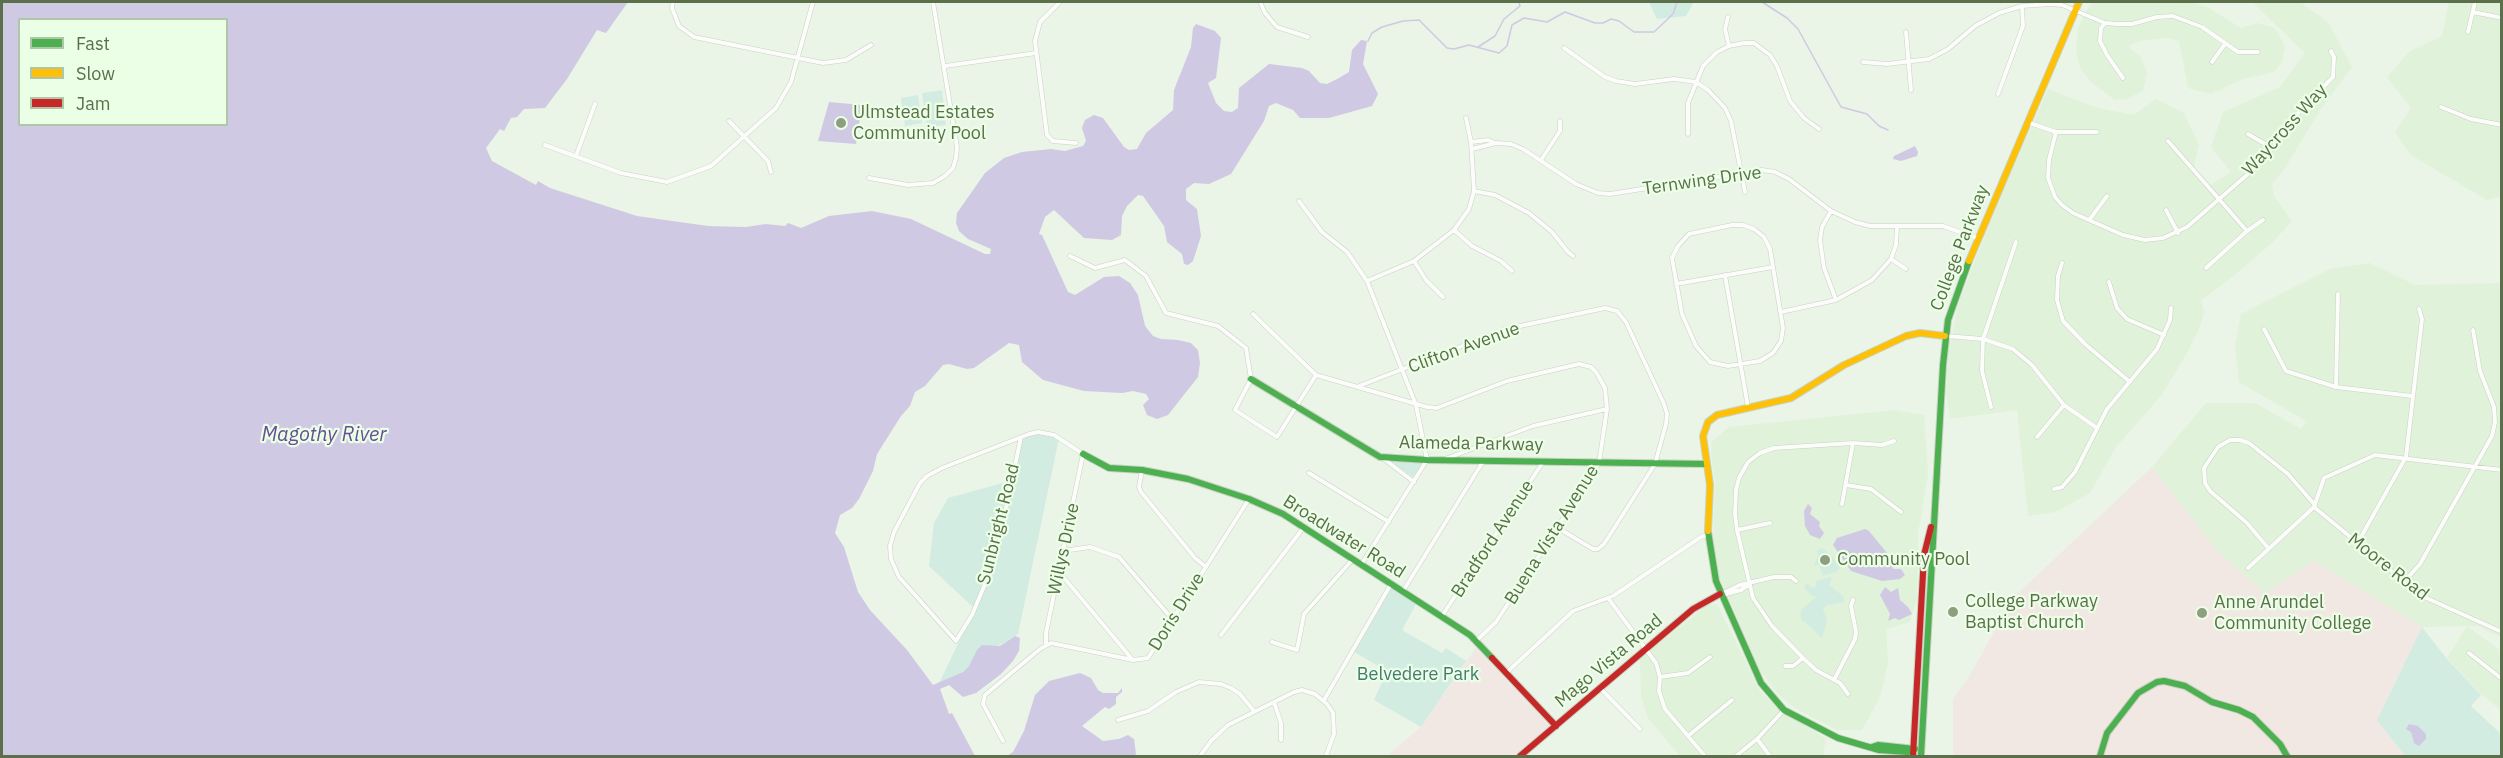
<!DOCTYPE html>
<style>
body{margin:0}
#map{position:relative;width:2503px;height:758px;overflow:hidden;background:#eaf4e7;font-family:"IBM Plex Sans",sans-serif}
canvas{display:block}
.frame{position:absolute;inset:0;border:3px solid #5b6f4a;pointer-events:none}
.legend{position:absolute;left:18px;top:18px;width:210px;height:108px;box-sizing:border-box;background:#ebfee6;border:2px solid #b1c5a8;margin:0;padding:8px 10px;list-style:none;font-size:18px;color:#5b6f4a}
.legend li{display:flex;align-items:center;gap:12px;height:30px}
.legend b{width:30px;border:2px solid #b1c5a8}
</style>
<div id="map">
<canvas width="2503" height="758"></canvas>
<div class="frame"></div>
<ul class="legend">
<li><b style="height:8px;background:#4caf50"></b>Fast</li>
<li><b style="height:8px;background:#ffc107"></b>Slow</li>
<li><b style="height:8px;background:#c62828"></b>Jam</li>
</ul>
</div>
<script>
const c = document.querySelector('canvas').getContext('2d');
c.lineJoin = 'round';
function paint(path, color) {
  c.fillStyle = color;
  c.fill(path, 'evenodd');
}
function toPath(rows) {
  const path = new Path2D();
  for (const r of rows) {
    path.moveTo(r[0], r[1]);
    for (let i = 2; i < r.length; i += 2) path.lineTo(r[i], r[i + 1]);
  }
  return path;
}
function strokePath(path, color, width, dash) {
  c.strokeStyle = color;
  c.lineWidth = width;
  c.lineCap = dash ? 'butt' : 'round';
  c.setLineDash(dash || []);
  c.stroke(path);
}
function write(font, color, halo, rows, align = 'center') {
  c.font = font + ' "IBM Plex Sans",sans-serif';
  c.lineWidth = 4.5;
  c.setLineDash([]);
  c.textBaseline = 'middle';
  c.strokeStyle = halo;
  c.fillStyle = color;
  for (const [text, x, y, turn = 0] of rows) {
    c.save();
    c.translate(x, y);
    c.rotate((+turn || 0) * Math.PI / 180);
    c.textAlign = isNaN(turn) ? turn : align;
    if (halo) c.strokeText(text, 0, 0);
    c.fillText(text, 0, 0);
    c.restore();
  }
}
paint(toPath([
 [2093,2,2193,2,2209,8,2241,28,2257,23,2275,28,2285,47,2282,62,2274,72,2243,79,2211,94,2188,88,2179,41,2167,38,2141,41,2128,46,2141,57,2147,73,2143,91,2126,99,2115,100,2091,82,2081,69,2076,53,2078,28,2088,8],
 [2252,2,2300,2,2328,22,2352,67,2321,109,2283,171,2272,184,2274,196,2292,221,2273,242,2230,279,2201,300,2204,312,2200,327,2187,353,2161,396,2116,447,2090,493,2055,512,2028,516,2017,410,1950,419,1946,390,1948,354,1959,302,1997,205,2048,89,2098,108,2134,115,2156,99,2184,113,2199,145,2193,171,2209,186,2231,172,2211,147,2223,112,2280,87,2305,53],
 [2449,2,2501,2,2501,196,2487,200,2411,155,2395,132,2411,108,2387,77,2410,51,2442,36],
 [2370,263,2415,285,2501,283,2501,637,2477,626,2422,627,2314,561,2265,593,2220,554,2152,467,2206,403,2255,403,2301,429,2306,421,2239,382,2235,346,2241,314,2330,269],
 [1895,410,1924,415,1928,474,1918,534,1917,597,1910,622,1886,629,1888,664,1880,697,1862,730,1837,730,1793,707,1778,694,1760,671,1720,578,1713,542,1715,481,1712,465,1711,442,1729,427],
 [1717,604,1760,691,1776,707,1826,739,1823,756,1676,756,1678,754,1648,718,1641,696,1640,659,1706,606],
 [2467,626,2501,651,2501,710,2480,693,2447,658]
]), '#e1f2da');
paint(toPath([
 [2152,467,2220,554,2265,593,2314,561,2422,627,2377,720,2405,756,1953,756,1953,699,1969,677,2012,599],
 [1476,648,1550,726,1513,756,1387,756,1421,727]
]), '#f1e8e4');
paint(toPath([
 [1649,2,1694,2,1686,16,1657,19],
 [942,90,946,125,927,127,922,93],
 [918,95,922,123,905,126,901,98],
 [1038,432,1059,438,1018,634,1002,644,993,647,985,645,975,654,969,666,963,672,939,683,975,609,929,566,934,523,948,498,1010,481,996,543,978,598,999,542,1021,437],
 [1390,459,1422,462,1421,467,1413,477,1389,461],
 [1823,548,1839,564,1840,568,1836,572,1823,576,1819,565,1814,565,1818,555,1817,550],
 [1832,577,1829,585,1844,597,1844,602,1827,605,1823,609,1827,620,1822,639,1814,630,1801,619,1801,610,1817,596,1813,597,1804,587,1806,583,1812,588,1817,586,1815,581],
 [1390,587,1416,604,1402,630,1442,653,1446,648,1466,661,1421,727,1374,700,1387,671,1354,652],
 [2422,627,2447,659,2481,695,2471,706,2501,734,2501,756,2405,756,2377,720]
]), '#d3ece2');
paint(toPath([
 [2,2,628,2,606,33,597,30,567,79,545,108,524,109,517,117,511,118,504,131,500,129,486,148,492,161,536,185,538,181,550,188,637,216,708,226,746,227,766,224,785,226,788,223,801,228,829,216,872,211,911,219,985,254,990,254,991,249,968,239,959,231,956,223,957,213,985,173,1004,158,1022,152,1051,149,1065,151,1083,146,1086,141,1082,128,1085,120,1094,115,1103,118,1124,147,1129,150,1137,149,1146,133,1173,110,1174,90,1191,47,1193,28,1196,24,1215,31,1221,38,1216,78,1208,83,1216,103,1224,111,1232,112,1238,108,1239,88,1269,64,1302,68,1309,71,1320,83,1327,84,1339,78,1349,72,1352,50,1361,40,1367,41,1363,64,1378,94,1372,106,1329,118,1300,118,1293,110,1276,103,1269,106,1264,121,1231,174,1209,184,1194,183,1186,189,1186,200,1197,209,1201,236,1193,261,1188,265,1184,264,1182,254,1167,242,1164,226,1143,196,1138,195,1127,206,1122,216,1121,235,1112,240,1084,238,1054,210,1045,217,1039,234,1042,235,1068,292,1075,295,1104,277,1119,276,1130,283,1138,295,1145,326,1153,336,1161,339,1178,340,1191,343,1198,350,1200,363,1198,377,1168,415,1157,419,1147,415,1143,405,1149,399,1146,394,1133,391,1122,393,1084,391,1043,380,1022,362,1019,345,1009,343,974,368,967,369,949,364,943,365,925,386,915,392,910,406,901,416,877,454,873,471,859,499,852,508,840,515,835,533,844,547,858,592,870,610,907,650,933,685,963,672,969,666,977,650,982,645,1000,646,1015,636,1020,638,1019,651,1013,661,1001,674,976,693,963,697,949,685,940,689,949,714,952,713,975,756,2,756],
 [20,20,226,20,226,124,20,124],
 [829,102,862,105,856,144,818,141],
 [1915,146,1918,152,1917,156,1901,161,1893,159,1894,156],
 [1808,504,1812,508,1810,514,1820,522,1819,526,1824,533,1820,539,1810,535,1805,526,1804,511],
 [1865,529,1869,531,1887,553,1893,569,1901,569,1905,575,1900,579,1882,581,1851,571,1833,545,1837,538],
 [1885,587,1891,592,1898,588,1900,600,1908,607,1912,614,1899,620,1895,618,1888,621,1890,614,1880,595],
 [1080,673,1091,678,1098,690,1103,693,1118,693,1122,688,1122,692,1116,697,1116,704,1109,709,1105,707,1082,726,1103,741,1119,739,1128,735,1134,739,1136,754,1134,756,1007,756,1013,752,1024,731,1035,695,1049,681],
 [2409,724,2418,726,2426,734,2426,739,2419,746,2414,743,2411,732,2406,729]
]), '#d0c9e4');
strokePath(toPath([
 [1762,2,1787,18,1798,29,1841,107,1867,114,1879,126,1888,130],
 [1368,41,1372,33,1382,27,1403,21,1419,20,1447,48,1454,49,1469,45,1499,53,1507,46,1512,25,1524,18,1547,22,1565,12,1595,23,1603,23,1611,19,1619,21,1634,32,1654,32,1673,14,1677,2],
 [1478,47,1495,36,1504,19,1520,6,1519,2]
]), '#d0c9e4', 1.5);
const street = toPath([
 [673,2,672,8,679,26,694,37,823,63,846,60,871,45],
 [1060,2,1040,22,1035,41,1047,135,1053,141,1076,143],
 [1260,2,1265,13,1277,27,1308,37],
 [2473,12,2502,18],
 [1728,17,1725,29,1729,46],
 [2105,23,2101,28,2100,41,2107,55,2123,78],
 [1906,32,1911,90],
 [2468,32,2475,2],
 [1564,48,1605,77,1616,81,1635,84,1674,79,1696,82,1708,90,1725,108,1731,121,1745,192],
 [1863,62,1887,64,1929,59,1948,49,1975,26,1999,13,2022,6,2050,4,2062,5,2105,23,2117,24,2132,24,2157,17,2173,16,2202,27,2238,52,2258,52],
 [2212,62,2225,44],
 [945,66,1036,53],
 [1998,94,2023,26,2022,6],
 [2441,107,2471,119,2502,125],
 [729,121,768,161,771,172],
 [2027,122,2056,132,2097,132],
 [2056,132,2049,160,2048,178,2055,197,2062,205,2073,213,2123,235,2145,240,2163,238,2187,227,2263,161,2295,116,2333,77,2334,57,2331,51],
 [1688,134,1688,103,1703,66,1717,52,1729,46,1744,43,1754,43,1770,55,1777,66,1790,101,1804,118,1819,129],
 [2248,134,2272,148],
 [2168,141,2247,231],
 [1471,142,1488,140,1495,143],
 [545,145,621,173,667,182,711,166,776,108,791,82,813,2],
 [1472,149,1496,143,1511,144,1523,149,1576,184,1598,193,1610,194,1762,170,1775,172,1789,179,1831,211,1855,222,1870,226,1943,226,1977,238],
 [576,156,595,104],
 [1541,160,1560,131,1560,121],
 [869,178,908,185,933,183,945,176,953,168,956,158,957,147,933,2],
 [1474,191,1495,195,1529,213,1552,232,1568,252,1573,256],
 [1299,201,1322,232,1347,252,1367,281,1416,405,1427,460,1361,565],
 [2166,210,2178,233],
 [1831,211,1822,227,1820,240,1824,268,1836,300],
 [2090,219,2107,196],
 [1732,225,1743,225,1754,229,1764,237,1770,249,1783,328,1781,341,1773,353,1760,361,1728,366,1710,362,1696,346,1682,314,1672,258,1678,246,1689,234,1732,225],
 [1454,230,1472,246,1501,261,1512,271],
 [1070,256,1095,268,1125,260,1146,276,1166,313,1218,326,1246,348,1251,379,1235,410,1277,437,1316,375],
 [1891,259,1906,269],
 [1414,261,1426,280,1443,297],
 [2062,263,2058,276,2057,300,2063,321,2085,344,2130,382],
 [2206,268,2247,231,2263,220],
 [1725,275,1748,407],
 [1367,281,1414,261,1454,230,1469,209,1474,191,1471,142,1466,118],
 [2109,282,2117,308,2127,319,2164,335],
 [1676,284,1773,267],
 [1781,312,1836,300,1872,280,1891,259,1896,245,1897,227],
 [1253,314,1316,375,1427,407,1437,408,1507,381,1579,364,1591,367,1596,372,1605,388,1607,409,1599,463,1496,622,1476,641],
 [2264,329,2286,371,2336,387,2412,396],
 [1946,336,1983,339,2013,349,2032,365,2064,405,2097,428],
 [1359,386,1506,329,1605,308,1617,311,1626,322,1664,404,1667,414,1666,424,1655,464,1604,544,1598,549,1593,549,1558,528],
 [2336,387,2338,294],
 [1991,407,1982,371,1983,339,2016,242],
 [1021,437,999,542,985,584,972,615,956,641,899,577,891,559,890,546,894,532,920,483,927,476,942,468,1029,434,1038,432,1054,435,1083,454,1046,633,1046,645],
 [2037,437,2064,405],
 [1384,459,1414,482],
 [1445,459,1533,426,1607,409],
 [1142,470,1139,487,1141,492,1195,558,1206,567],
 [1309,473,1389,522],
 [1846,485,1871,489,1901,512],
 [2054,489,2062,487,2075,472,2107,409,2157,349,2170,320,2171,308],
 [1842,504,1853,443],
 [2314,507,2422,596,2502,632],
 [1737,530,1770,523],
 [2357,544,2406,457,2422,319,2419,309],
 [2269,549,2247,523,2210,491,2205,483,2204,468,2218,447,2230,440,2240,440,2249,443,2288,474,2315,505],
 [1063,551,1090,547,1119,557,1173,620],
 [2248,568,2314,507,2324,478,2375,455,2502,470],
 [1060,573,1132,659],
 [2404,582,2420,564,2492,436,2495,422,2494,407,2480,371,2473,330],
 [1403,591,1484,460],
 [1721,594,1740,585,1774,577,1791,577,1796,581],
 [1722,595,1741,590,1748,585],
 [1608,598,1656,663,1660,677,1659,691,1665,709,1705,756],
 [1442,616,1543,462],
 [1221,635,1304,527],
 [1272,642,1297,650,1304,614,1353,559],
 [2469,653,2502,679],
 [1785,666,1793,666,1803,658],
 [1506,673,1573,611,1613,596,1701,537,1707,535],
 [1660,677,1688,673,1710,657],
 [1834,680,1855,639,1856,632,1851,606,1853,600],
 [1600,688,1640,729],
 [1848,694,1840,683,1816,670,1803,658,1772,626,1753,598,1737,530,1735,514,1736,490,1739,478,1748,462,1760,453,1774,448,1853,443,1882,445,1894,441],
 [1324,700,1391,584],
 [1274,702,1281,723,1281,740],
 [1118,720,1148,711,1176,692,1199,682,1221,684,1231,688,1240,694,1254,711],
 [1688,736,1732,700],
 [1757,739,1770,756],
 [1003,741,983,704,985,695,1040,649,1051,643,1133,660,1148,658,1249,499],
 [1200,756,1211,741,1228,725,1294,692,1302,690,1315,694,1327,704,1333,713,1334,734,1326,756],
 [1736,756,1757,739,1784,710]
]);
const fast = toPath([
 [1251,379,1380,457,1427,460,1706,464],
 [1083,454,1109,468,1142,470,1188,479,1249,499,1283,514,1470,635,1492,658],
 [1708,531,1716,581,1761,683,1784,710,1838,738,1879,750,1908,752,1914,749],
 [1872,747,1878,745,1915,749],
 [1921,756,1943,365,1948,320,1969,261],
 [2100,756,2107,733,2138,693,2157,682,2164,681,2185,686,2212,702,2239,710,2253,717,2280,744,2287,756]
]);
const slow = toPath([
 [1969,261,2079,2],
 [1708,531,1710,485,1703,436,1708,422,1717,415,1791,398,1844,365,1906,336,1920,333,1945,336]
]);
const jam = toPath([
 [1492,658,1556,726],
 [1520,756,1693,609,1720,594],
 [1913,756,1924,555,1931,527]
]);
strokePath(street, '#c8d2c3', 5);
strokePath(fast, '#c7d2c0', 8);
strokePath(slow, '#c7d2c0', 8);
strokePath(jam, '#c7d2c0', 8);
strokePath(street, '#fcfdfb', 4);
strokePath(fast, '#4caf50', 6);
strokePath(slow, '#ffc107', 6);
strokePath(jam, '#c62828', 6);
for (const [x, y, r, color] of [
 [841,123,6,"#8d9e81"],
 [1825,560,6,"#8d9e81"],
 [1953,612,6,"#8d9e81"],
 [2202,613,6,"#8d9e81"]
]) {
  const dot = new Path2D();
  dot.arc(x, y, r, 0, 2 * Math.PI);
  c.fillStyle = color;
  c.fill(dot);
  strokePath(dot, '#ebfee6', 2);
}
write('18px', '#5b6f4a', '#ebfee6', [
 ["Ulmstead Estates",853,113],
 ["Community Pool",853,134],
 ["Community Pool",1837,560],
 ["College Parkway",1965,602],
 ["Baptist Church",1965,623],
 ["Anne Arundel",2214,603],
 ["Community College",2214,624]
], 'left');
write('18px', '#5b6f4a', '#ebfee6', [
 ["Waycross Way",2285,130,-48],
 ["Ternwing Drive",1702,181,-8],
 ["College Parkway",1960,248,-69],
 ["Clifton Avenue",1464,348,-20],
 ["Alameda Parkway",1471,444,1],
 ["Sunbright Road",999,524,-76],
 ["Buena Vista Avenue",1552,535,-58],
 ["Broadwater Road",1344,537,32],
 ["Bradford Avenue",1493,539,-57],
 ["Willys Drive",1064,549,-78],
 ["Moore Road",2388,567,38],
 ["Doris Drive",1177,612,-58],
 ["Mago Vista Road",1609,661,-40]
]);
write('18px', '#457a74', '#ebfee6', [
 ["Belvedere Park",1418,675]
]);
write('italic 20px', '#674f95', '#ebfee6', [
 ["Magothy River",324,435]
]);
</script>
